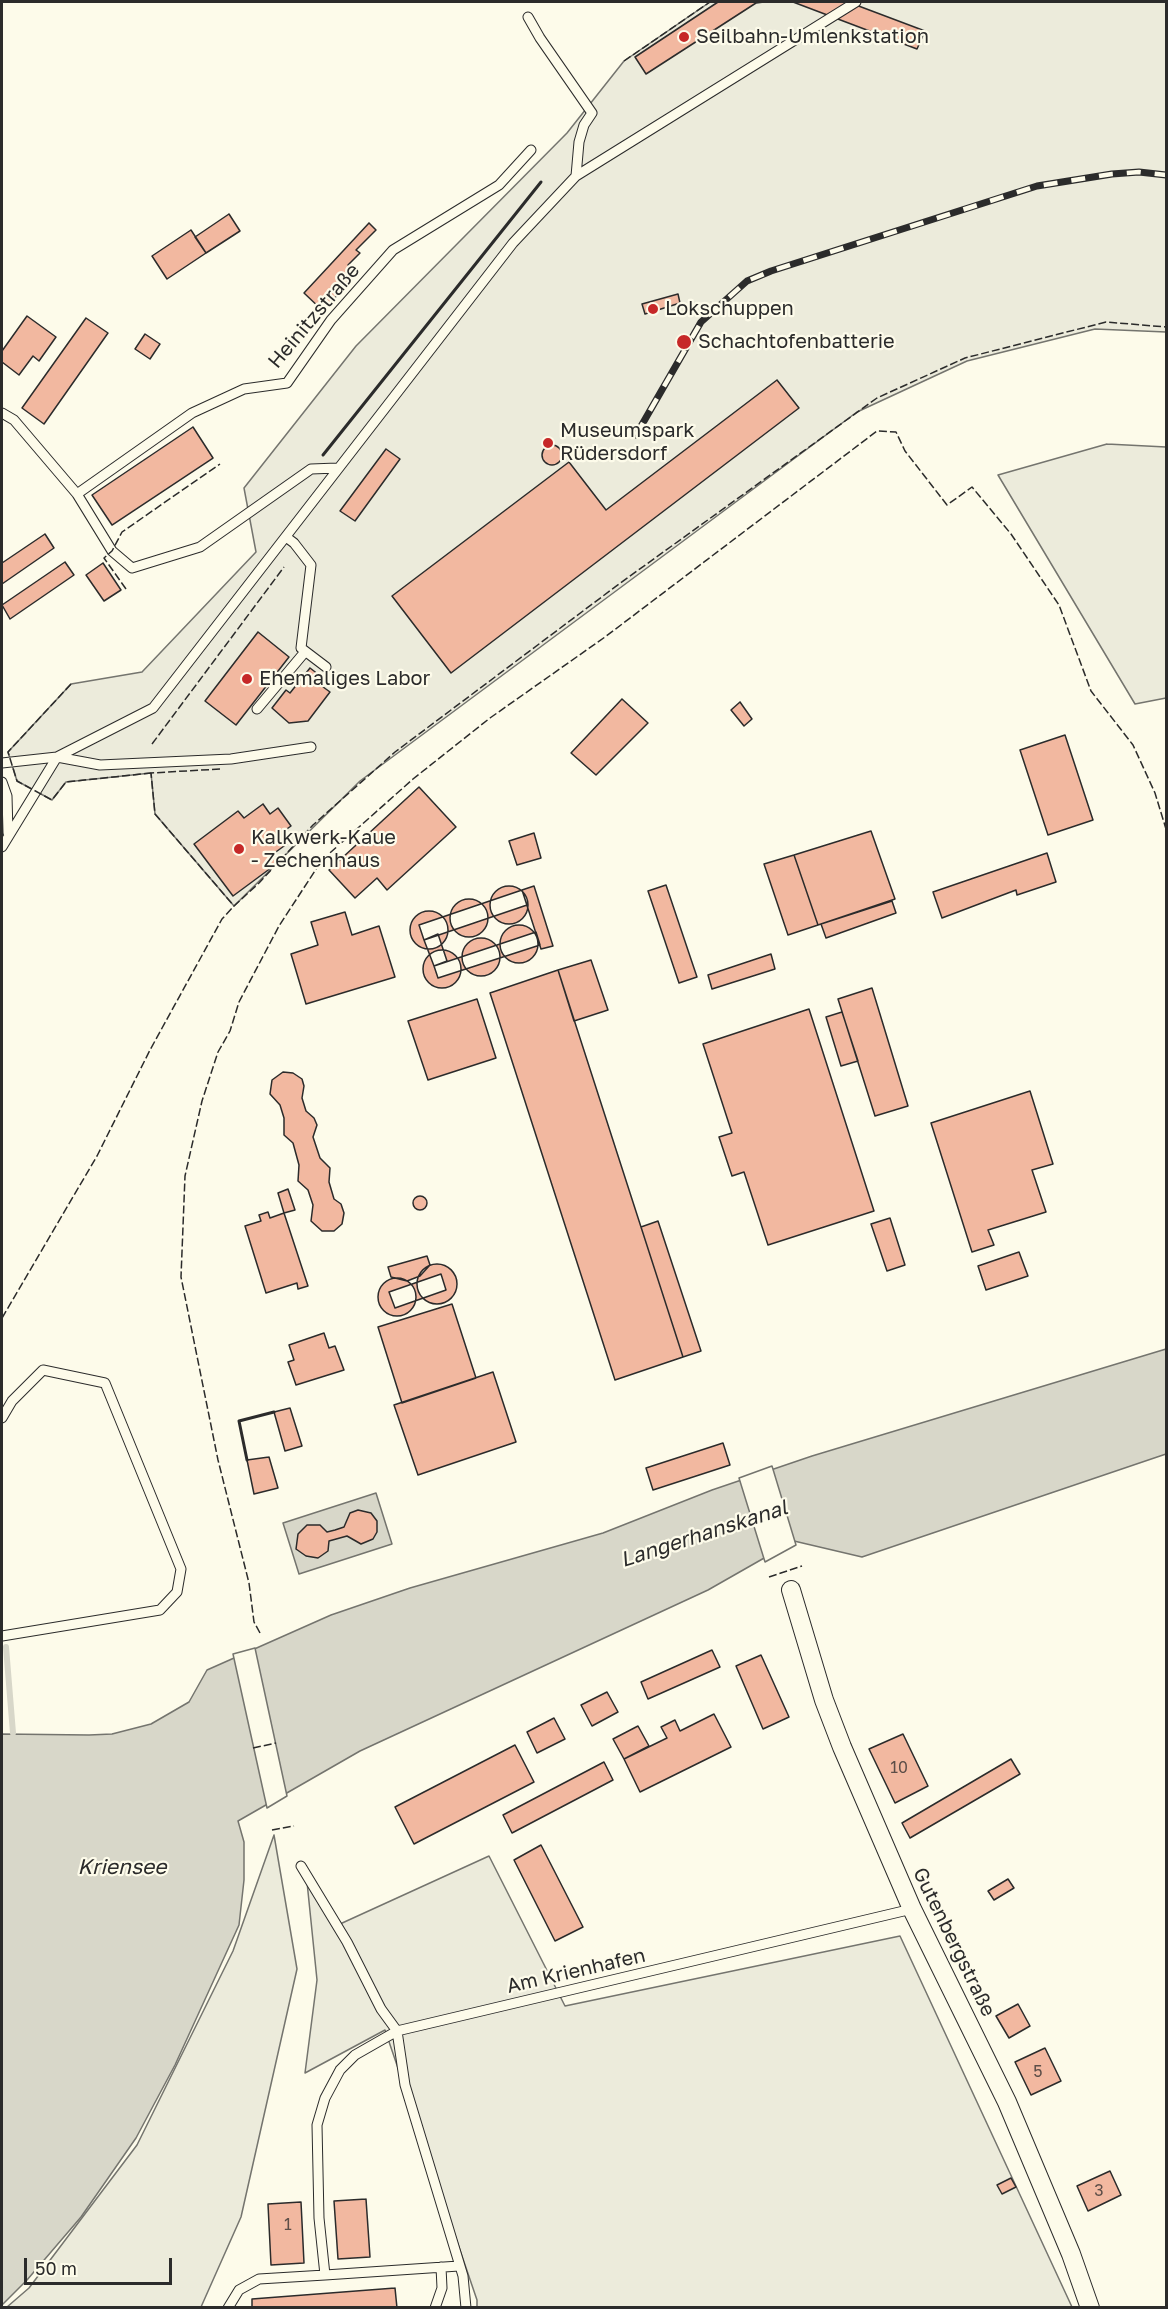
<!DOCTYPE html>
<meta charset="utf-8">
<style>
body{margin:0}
#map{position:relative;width:1168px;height:2309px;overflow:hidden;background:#fdfbea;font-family:"Golos Text",sans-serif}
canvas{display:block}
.frame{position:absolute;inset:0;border:3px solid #2b2b2b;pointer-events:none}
.scale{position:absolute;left:24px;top:2258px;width:148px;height:27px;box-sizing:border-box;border:3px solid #2b2b2b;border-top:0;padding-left:8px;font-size:18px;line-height:21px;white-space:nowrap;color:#2b2b2b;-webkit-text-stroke:4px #fdfbea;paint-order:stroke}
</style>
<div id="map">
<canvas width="1168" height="2309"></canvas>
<div class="frame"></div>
<div class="scale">50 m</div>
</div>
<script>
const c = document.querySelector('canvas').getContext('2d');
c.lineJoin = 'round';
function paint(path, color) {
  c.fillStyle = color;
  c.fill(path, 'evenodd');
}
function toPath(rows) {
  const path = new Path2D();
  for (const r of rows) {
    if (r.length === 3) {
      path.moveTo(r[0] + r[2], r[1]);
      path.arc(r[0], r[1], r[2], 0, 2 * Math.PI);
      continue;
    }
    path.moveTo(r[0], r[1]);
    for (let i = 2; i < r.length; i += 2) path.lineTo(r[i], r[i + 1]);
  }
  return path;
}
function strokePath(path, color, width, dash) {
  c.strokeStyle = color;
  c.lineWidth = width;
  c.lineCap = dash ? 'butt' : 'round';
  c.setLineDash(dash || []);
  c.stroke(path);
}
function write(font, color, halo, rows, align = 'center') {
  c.font = font + ' "Golos Text",sans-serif';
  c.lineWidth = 4.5;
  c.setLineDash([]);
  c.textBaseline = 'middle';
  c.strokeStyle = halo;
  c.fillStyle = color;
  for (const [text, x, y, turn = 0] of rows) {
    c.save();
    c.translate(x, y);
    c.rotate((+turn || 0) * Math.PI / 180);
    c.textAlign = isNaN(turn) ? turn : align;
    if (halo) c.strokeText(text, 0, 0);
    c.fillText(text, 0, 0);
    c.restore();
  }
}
const green = toPath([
 [710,2,1166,2,1166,332,1095,329,967,361,857,412,360,781,234,906,155,814,151,773,66,782,52,800,17,781,8,752,71,684,142,672,256,552,244,488,356,346,567,133,624,61,710,2],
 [1107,444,1166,447,1166,698,1135,704,998,475,1107,444],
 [274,1835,297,1969,241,2217,201,2307,7,2307,29,2288,137,2145,233,1951,274,1835],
 [489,1856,565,2006,900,1936,1072,2307,477,2307,477,2300,385,2030,305,2073,317,1980,307,1882,340,1924,489,1856]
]);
paint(green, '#ecebdb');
strokePath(green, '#74746e', 1.5);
const water = toPath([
 [1166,1349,1166,1454,862,1557,794,1541,708,1590,360,1751,238,1821,244,1842,244,1880,239,1925,175,2065,136,2138,81,2217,27,2280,2,2305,2,1734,89,1735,112,1734,151,1724,189,1702,207,1670,331,1615,410,1588,603,1533,712,1490,812,1456,1166,1349],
 [376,1493,392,1544,299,1574,283,1523,376,1493]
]);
paint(water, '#d8d7c9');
strokePath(water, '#74746e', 1.5);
const pier = toPath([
 [772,1466,796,1545,765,1562,739,1478,772,1466],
 [255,1648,287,1796,267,1808,233,1654,255,1648]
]);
paint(pier, '#fdfbea');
strokePath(pier, '#74746e', 1.5);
strokePath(toPath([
 [6,1647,13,1733]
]), '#d8d7c9', 6);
const building = toPath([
 [718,2,764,2,756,3,646,74,635,57,718,2],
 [793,2,848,2,925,31,917,49,793,2],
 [229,214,240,231,206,253,195,237,229,214],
 [369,223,376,230,356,250,360,253,348,265,357,273,323,311,304,293,369,223],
 [191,230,206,253,167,279,152,256,191,230],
 [678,294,680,303,645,314,642,304,678,294],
 [27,316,56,337,39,361,33,356,19,375,2,362,2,351,27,316],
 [86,318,108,333,44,424,22,408,86,318],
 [145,334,160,344,150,359,135,349,145,334],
 [777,380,799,408,451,673,392,596,569,462,606,510,777,380],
 [193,427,213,458,112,525,92,495,193,427],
 [552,455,10],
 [386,449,400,459,355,521,340,511,386,449],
 [45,534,54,548,2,584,2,563,45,534],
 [65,562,74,575,10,619,2,605,65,562],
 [103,563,121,590,104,601,86,575,103,563],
 [258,632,289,657,236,725,205,701,258,632],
 [310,668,323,678,319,684,330,692,308,721,289,723,272,708,286,690,290,693,310,668],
 [622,699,648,723,596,775,571,753,622,699],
 [740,702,752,719,744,726,731,710,740,702],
 [1065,735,1093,820,1048,835,1020,750,1065,735],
 [419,787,456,827,387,890,377,878,355,898,329,870,419,787],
 [263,804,270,814,278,808,291,826,284,831,291,841,273,854,279,862,233,896,194,844,238,811,244,818,263,804],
 [871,831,895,899,818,925,794,855,871,831],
 [534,833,541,858,517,865,509,841,534,833],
 [1047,853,1056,882,1017,895,1016,890,942,918,933,892,1047,853],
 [794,855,818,925,788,935,764,864,794,855],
 [666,885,697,977,679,983,648,891,666,885],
 [534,886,553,946,541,949,522,890,534,886],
 [509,905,19],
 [522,890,527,905,424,940,419,925,522,890],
 [469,918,19],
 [892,901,896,913,826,938,821,924,892,901],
 [429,930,19],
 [345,912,352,935,379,926,395,977,306,1004,291,954,318,945,311,922,345,912],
 [519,944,19],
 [536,932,540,945,438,978,434,966,536,932],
 [438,934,447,961,434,966,424,940,438,934],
 [481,957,19],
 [442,969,19],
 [771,954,775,969,712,989,708,975,771,954],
 [591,960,608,1010,574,1021,558,970,591,960],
 [558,970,683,1357,615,1380,490,993,558,970],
 [872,988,908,1106,875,1116,838,999,872,988],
 [477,999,496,1058,428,1080,408,1021,477,999],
 [809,1009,874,1211,768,1245,744,1172,732,1176,719,1137,732,1133,703,1044,809,1009],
 [842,1012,858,1061,841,1066,826,1017,842,1012],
 [283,1072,293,1073,302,1079,304,1086,302,1098,306,1111,314,1118,317,1125,313,1137,320,1158,330,1168,329,1182,334,1199,341,1204,344,1213,342,1224,334,1231,322,1231,311,1221,313,1205,308,1190,298,1181,299,1165,293,1143,284,1135,284,1118,280,1105,270,1094,272,1080,283,1072],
 [1030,1091,1053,1164,1032,1170,1046,1212,988,1230,994,1245,972,1252,931,1123,1030,1091],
 [288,1189,295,1210,284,1213,278,1193,288,1189],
 [420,1203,7],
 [268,1212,270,1218,284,1213,308,1286,298,1289,297,1283,266,1293,245,1226,261,1221,259,1215,268,1212],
 [890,1218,905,1265,887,1271,871,1224,890,1218],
 [658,1221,701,1351,683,1357,641,1227,658,1221],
 [1019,1252,1028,1276,986,1290,978,1266,1019,1252],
 [427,1256,430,1265,420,1276,407,1281,391,1277,388,1267,427,1256],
 [437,1284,20],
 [441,1274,446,1290,395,1308,389,1292,441,1274],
 [397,1297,19],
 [452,1304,476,1378,402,1403,378,1327,452,1304],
 [324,1333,329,1348,335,1346,344,1370,296,1385,288,1362,294,1360,289,1345,324,1333],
 [493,1372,516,1442,418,1475,394,1405,493,1372],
 [290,1408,302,1446,285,1451,274,1412,290,1408],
 [723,1443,730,1465,653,1490,646,1468,723,1443],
 [269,1457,278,1488,254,1494,247,1460,269,1457],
 [358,1510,371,1513,377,1521,377,1532,373,1539,361,1544,347,1536,329,1541,328,1551,318,1558,306,1556,296,1549,298,1534,307,1525,320,1525,327,1532,335,1530,344,1527,350,1513,358,1510],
 [712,1650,720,1667,648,1699,641,1682,712,1650],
 [761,1655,789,1717,763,1729,736,1666,761,1655],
 [607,1692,618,1712,592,1726,581,1705,607,1692],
 [714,1714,731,1747,640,1792,624,1759,667,1738,661,1727,675,1720,680,1731,714,1714],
 [554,1718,565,1739,537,1753,527,1732,554,1718],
 [638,1726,649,1746,624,1759,613,1739,638,1726],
 [903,1734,928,1786,895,1803,869,1749,903,1734],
 [515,1745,534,1782,414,1844,395,1807,515,1745],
 [1011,1759,1020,1774,910,1838,902,1823,1011,1759],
 [604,1762,613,1780,512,1833,503,1815,604,1762],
 [541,1845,583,1927,555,1941,514,1860,541,1845],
 [1008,1879,1014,1888,994,1900,988,1891,1008,1879],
 [1018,2004,1030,2026,1009,2038,996,2016,1018,2004],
 [1045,2048,1061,2081,1031,2095,1015,2062,1045,2048],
 [1110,2171,1121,2195,1088,2211,1077,2186,1110,2171],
 [1011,2178,1016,2187,1002,2194,997,2185,1011,2178],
 [366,2199,370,2257,338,2259,334,2201,366,2199],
 [301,2202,304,2263,271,2265,268,2204,301,2202],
 [395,2288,397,2308,252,2308,252,2299,395,2288]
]);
paint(building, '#f2b8a0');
strokePath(building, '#2b2b2b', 1.5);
const lane = toPath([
 [528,17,540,38,592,113,584,125,579,142,576,176],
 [2,413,14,420,77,494,112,551,132,568,200,547,311,469,337,468],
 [77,494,192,413,244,389,287,383,331,320,393,250,499,185,531,150],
 [286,537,294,543,311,565,301,648,326,667],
 [257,709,304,653],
 [57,757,100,765,231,759,311,747],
 [2,763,57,757,153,708,513,243,576,176,856,2],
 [2,782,7,796,8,833],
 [2,847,57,757],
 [2,1418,12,1401,43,1370,105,1383,181,1569,177,1592,160,1610,2,1636],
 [301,1866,347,1942,381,2009,397,2031,405,2085,463,2276,466,2308],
 [459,2266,325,2275,319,2218,317,2125,325,2098,340,2070,355,2055,397,2031,912,1909],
 [228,2308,239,2290,259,2279,325,2275],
 [435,2308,442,2288,441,2267]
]);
const street = toPath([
 [791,1590,824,1700,842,1747,912,1909,1007,2102,1071,2254,1090,2308]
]);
strokePath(lane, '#2b2b2b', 11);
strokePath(street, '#2b2b2b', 20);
strokePath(lane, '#fdfbea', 9);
strokePath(street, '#fdfbea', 18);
const rail = toPath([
 [636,435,701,322,747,281,771,271,1037,186,1112,174,1139,172,1166,175]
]);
strokePath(rail, '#2b2b2b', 7);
strokePath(rail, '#fdfbea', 4.5, [14]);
strokePath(toPath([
 [624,61,710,2],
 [126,589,104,558,112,551,122,532,220,464],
 [71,684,8,752,17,781,52,800,66,782,151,773],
 [152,744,284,567],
 [220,769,151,773,155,814,234,906,259,883,313,825,395,752,619,584,877,398,965,358,1106,322,1166,327],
 [2,1318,97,1156,150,1050,222,919,234,906],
 [769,1577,802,1566],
 [260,1633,254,1622,249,1583,218,1460,181,1277,185,1176,202,1101,218,1052,230,1031,239,1002,279,926,322,860,413,779,490,718,605,637,877,431,896,432,905,451,947,505,972,487,1011,534,1059,605,1091,691,1133,745,1155,793,1166,829],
 [253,1748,276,1743],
 [272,1830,294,1826]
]), '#2b2b2b', 1.5, [8, 3]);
strokePath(toPath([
 [323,455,541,182],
 [247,1460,239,1421,274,1412]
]), '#2b2b2b', 3);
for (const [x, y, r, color] of [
 [684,37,6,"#c62828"],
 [653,309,6,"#c62828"],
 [684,342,8,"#c62828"],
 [548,443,6,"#c62828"],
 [247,679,6,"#c62828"],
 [239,849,6,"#c62828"]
]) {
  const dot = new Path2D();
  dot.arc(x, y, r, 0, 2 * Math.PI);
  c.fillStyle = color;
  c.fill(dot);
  strokePath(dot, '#fdfbea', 2);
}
write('16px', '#5d4e48', null, [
 ["10",899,1768],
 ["5",1038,2072],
 ["3",1099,2191],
 ["1",288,2225]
]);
write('20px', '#2b2b2b', '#fdfbea', [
 ["Seilbahn-Umlenkstation",696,37],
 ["Lokschuppen",665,309],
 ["Schachtofenbatterie",698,342],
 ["Museumspark",560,431],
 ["Rüdersdorf",560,454],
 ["Ehemaliges Labor",259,679],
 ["Kalkwerk-Kaue",251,838],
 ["- Zechenhaus",251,861]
], 'left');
write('20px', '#2b2b2b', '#fdfbea', [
 ["Heinitzstraße",314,316,-50],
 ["Gutenbergstraße",954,1942,64],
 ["Am Krienhafen",576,1971,-13]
]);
write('italic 21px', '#2b2b2b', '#fdfbea', [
 ["Langerhanskanal",704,1534,-18],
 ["Kriensee",122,1867]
]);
</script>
